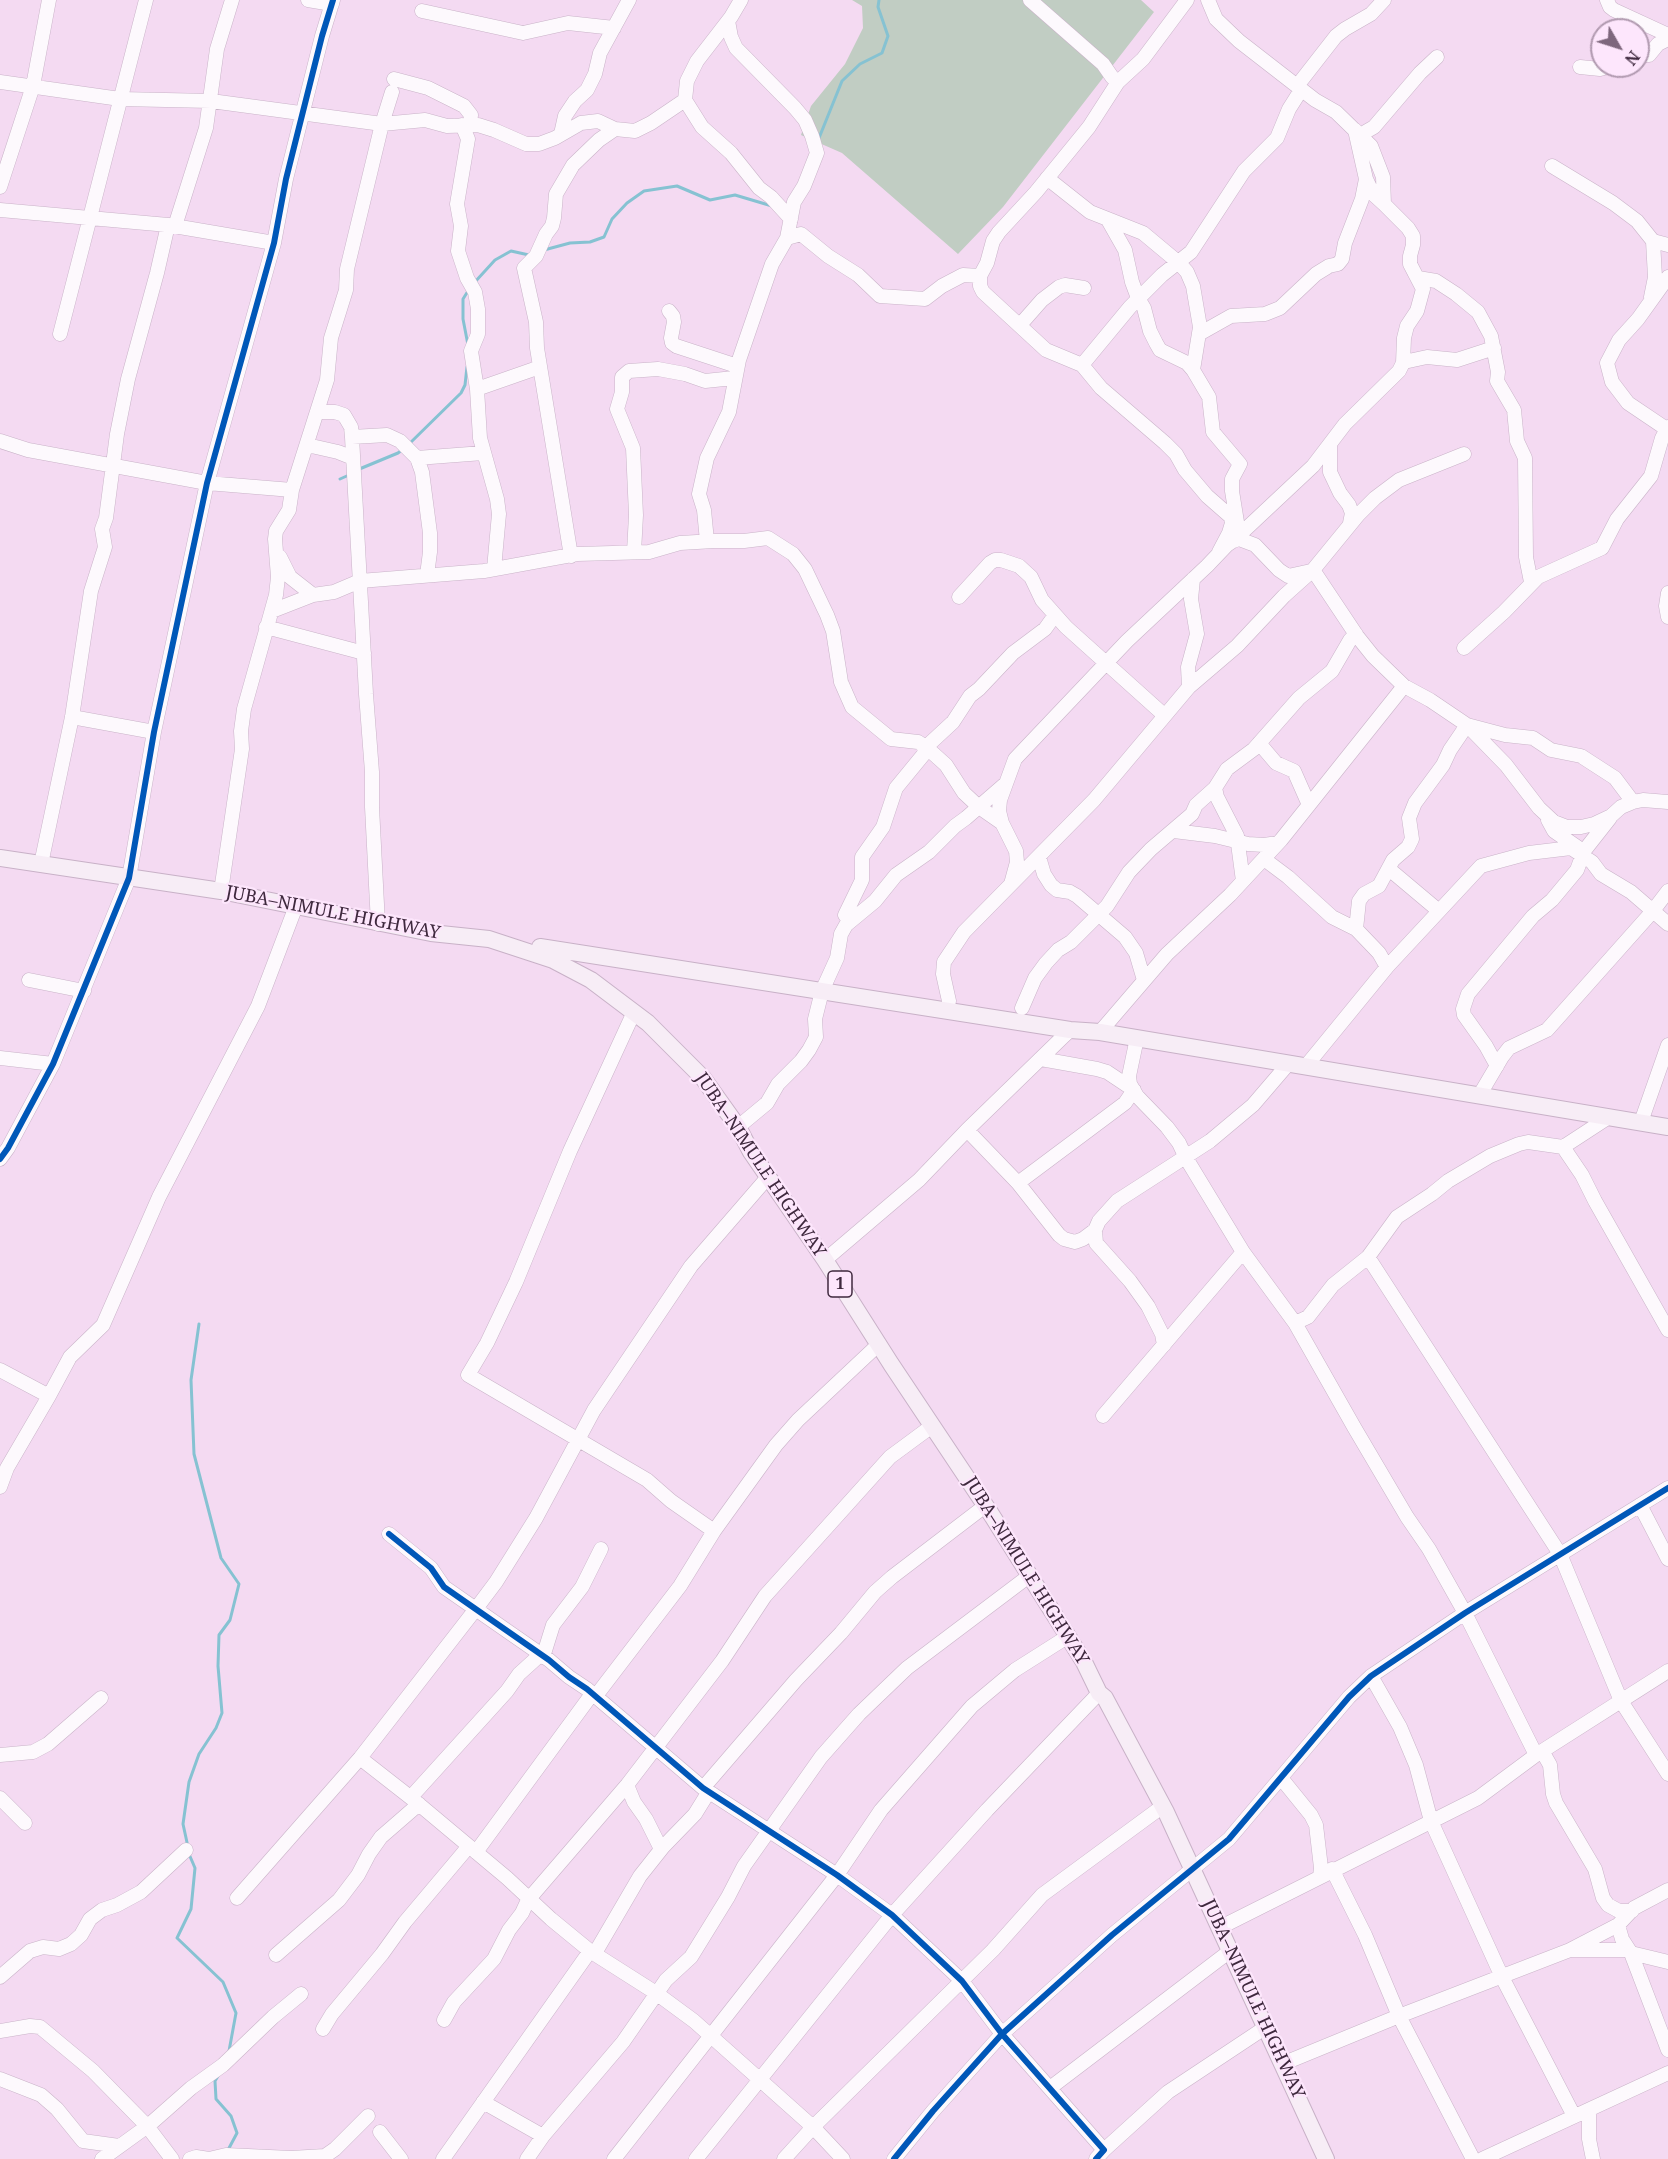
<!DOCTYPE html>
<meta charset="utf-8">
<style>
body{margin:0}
#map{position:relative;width:1668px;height:2159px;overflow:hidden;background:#f4daf2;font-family:"Noto Serif",serif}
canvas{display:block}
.north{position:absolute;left:1590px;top:18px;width:60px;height:60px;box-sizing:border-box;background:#fde6fc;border:2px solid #b19ab0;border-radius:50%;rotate:129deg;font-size:16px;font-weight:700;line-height:24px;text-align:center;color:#3f293e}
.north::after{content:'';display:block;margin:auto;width:21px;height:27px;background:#7e677d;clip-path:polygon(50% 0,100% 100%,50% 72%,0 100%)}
</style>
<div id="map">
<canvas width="1668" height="2159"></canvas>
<div class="north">N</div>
</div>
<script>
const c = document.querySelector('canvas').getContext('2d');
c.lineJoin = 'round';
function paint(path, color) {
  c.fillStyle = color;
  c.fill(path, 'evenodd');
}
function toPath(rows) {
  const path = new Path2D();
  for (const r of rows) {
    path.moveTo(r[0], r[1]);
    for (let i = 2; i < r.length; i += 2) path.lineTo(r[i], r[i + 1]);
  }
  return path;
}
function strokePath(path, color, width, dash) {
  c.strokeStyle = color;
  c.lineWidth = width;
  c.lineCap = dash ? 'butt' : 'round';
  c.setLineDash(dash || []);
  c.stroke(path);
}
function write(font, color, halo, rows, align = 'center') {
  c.font = font + ' "Noto Serif",serif';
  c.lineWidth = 4.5;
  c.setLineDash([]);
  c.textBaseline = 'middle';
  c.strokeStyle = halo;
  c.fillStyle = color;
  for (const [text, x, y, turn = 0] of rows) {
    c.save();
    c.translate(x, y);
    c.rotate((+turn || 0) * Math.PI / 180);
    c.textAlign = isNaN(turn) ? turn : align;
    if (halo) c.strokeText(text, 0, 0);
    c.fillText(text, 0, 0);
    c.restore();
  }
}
paint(toPath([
 [852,0,1141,0,1154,12,1003,207,958,254,842,153,801,135,811,106,845,64,863,28,862,6]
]), '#c1cdc3');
strokePath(toPath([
 [819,138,842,81,860,64,882,53,888,36,878,7,879,0],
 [544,250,570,243,590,242,604,237,612,219,627,203,644,191,677,186,710,200,735,195,772,206],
 [474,283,495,260,511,251,529,255],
 [468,345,463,319,463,299,468,291],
 [408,445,461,393,465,385,467,367],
 [357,470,398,453,403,449],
 [340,479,349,475],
 [188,1847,183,1824,189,1782,199,1754,216,1728,222,1713,218,1666,219,1635,230,1620,239,1584,221,1558,194,1454,191,1380,199,1324],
 [189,1854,195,1868,191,1909,177,1938,223,1982,236,2013,229,2051],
 [218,2076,215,2081,216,2099,231,2116,237,2133,228,2150]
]), '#86c2d2', 3);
const minor = toPath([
 [308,0,332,4],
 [741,0,731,17,697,61,687,81,685,100,702,127,731,153,759,188,771,197,791,219],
 [1030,0,1103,64,1112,77,1118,82],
 [1187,0,1143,59,1118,82,1089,127,1036,192,999,232,993,241,987,263,980,276,980,286,983,292,1046,350,1082,365,1101,388,1165,443,1176,454,1185,470,1207,496,1231,517,1232,523,1229,533,1219,552],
 [1208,0,1216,19,1239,41,1315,100,1336,112,1371,146,1383,177,1384,204,1408,228,1413,236,1413,245,1410,256,1410,264,1423,289,1417,311,1407,326,1404,338,1403,363,1399,371,1345,424,1313,466,1233,541],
 [1607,0,1610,7,1614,10,1668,35],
 [422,11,523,33,568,23,614,28],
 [1638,55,1649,55,1658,44,1668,39],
 [1580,67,1600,69,1611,66],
 [394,79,428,88,464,106,471,115,470,125],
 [0,82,120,99,211,101,382,124,425,120,447,126,478,125,494,130,526,144,539,144,555,138,581,123,598,121,615,129,635,131,651,123,685,100],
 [1297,86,1336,36,1345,29,1371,14,1384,0],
 [462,125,468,139,457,204,461,226,458,251,467,278,475,292,478,309,478,334,471,351,477,389,480,438,497,499,499,514,494,569],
 [1355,130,1366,179,1373,194,1384,204],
 [561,134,565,116,575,101,587,90,595,74,600,53,629,0],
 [1360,135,1374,127,1420,73,1437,57],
 [1552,166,1613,203,1637,221,1653,241,1668,245],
 [1047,178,1090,212,1143,233,1179,263,1187,272,1193,286,1200,327,1193,370,1209,397,1213,432,1240,464,1232,479,1232,491,1237,522],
 [0,187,33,86,49,0],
 [0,210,168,225,274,243],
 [1108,220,1125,250,1132,282,1138,298,1144,308,1150,331,1156,343,1160,350,1187,363,1193,370],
 [175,226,206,128,217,49,232,0],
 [787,238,801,234,828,256,858,275,880,296,925,299,942,286,963,275,980,276],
 [1668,277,1638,319,1619,340,1607,363,1612,382,1628,403,1668,430],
 [1418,278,1436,281,1456,294,1478,312,1491,336,1498,372,1497,381,1514,410,1517,441,1525,458,1526,557,1531,582],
 [1651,297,1655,277,1653,241],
 [669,311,673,316,674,322,671,338,672,343,676,346,737,366],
 [1020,325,1042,300,1059,287,1065,285,1084,288],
 [60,334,146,0],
 [1199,334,1231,316,1265,314,1280,308,1316,274,1329,266,1338,264,1342,259,1345,243,1362,199,1366,179],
 [1404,362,1427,357,1457,360,1494,348],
 [1082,365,1130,307,1162,275,1191,252,1244,171,1277,138,1289,109,1301,90],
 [477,389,540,367],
 [318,412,335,412,344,415,351,427,352,437,366,694,372,772,372,807,378,924],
 [352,437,387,435,400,441,417,458,422,472,430,533,430,552,427,575],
 [0,441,28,450,207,483,292,490],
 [1330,444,1330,472,1340,493,1349,505,1352,513,1350,523],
 [307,445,338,452,353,458],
 [417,458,483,453],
 [707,541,704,510,699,494,707,458,729,412,739,360,772,264,787,238,794,202,804,186,817,153,812,136,805,120,795,108,736,48,731,37,728,21],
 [634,552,636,515,633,448,617,409,622,392,622,377,629,371,658,369,685,374,705,381,734,378],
 [571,556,537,348,536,322,524,268,536,256,546,234,552,226,554,218,556,194,573,165,599,140,615,129],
 [280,557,290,577,313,595],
 [1315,569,1313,570,1357,636,1373,656,1404,686],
 [1668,593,1666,606,1668,617],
 [959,597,990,563,995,560,1001,560,1019,566,1031,577,1042,600,1066,627,1164,715],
 [272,611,313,595,334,592,360,581,484,571,577,554,649,552,680,543,714,541,744,541,768,538,793,554,805,569,827,615,833,631,841,682,852,707,891,739,918,742,926,747,946,765,964,793,979,807,1002,823],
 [266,627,364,653],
 [1464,648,1504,612,1538,577,1602,548,1617,519,1651,476,1662,438,1668,427],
 [1189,687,1188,667,1197,634,1191,599,1193,579],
 [72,717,154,732],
 [1259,743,1276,763,1294,771,1309,805],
 [926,747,953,722,970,696,979,689,1013,653,1045,629,1055,615],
 [1215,788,1217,797,1237,836,1243,881],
 [1548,820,1554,831,1580,849],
 [1174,831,1215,836,1248,844,1264,845,1278,843],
 [1039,857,1044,874,1051,885,1057,890,1070,892,1077,896,1125,937,1136,953,1144,980],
 [1264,859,1288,877,1332,917,1356,929,1379,953,1387,967],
 [41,864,72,717,91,591,105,547,102,529,106,518,117,434,128,379,157,273,168,225],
 [1389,869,1439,911],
 [1011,884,1017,862,1016,851,1002,823,999,811,1000,800,1015,759,1127,641,1207,566,1227,545,1233,541,1239,539,1255,545,1279,570,1288,576,1311,571],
 [221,891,242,749,241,731,244,709,276,595,278,577,275,539,276,531,289,510,292,490,327,380,331,338,346,290,347,269,382,124,392,92],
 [845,915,862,880,862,857,883,827,896,788,928,749],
 [1356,929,1359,901,1364,894,1379,886,1393,860,1408,847,1412,839,1409,818,1415,803,1443,765,1450,750,1467,725,1505,735,1533,738,1551,750,1581,756,1615,778,1633,802],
 [29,980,84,991],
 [949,1001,943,974,944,962,964,932,1094,800,1189,687,1237,646,1284,596,1313,570,1358,515,1375,498,1399,480,1464,454],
 [1022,1008,1035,978,1046,963,1058,950,1071,942,1107,906,1129,872,1151,849,1192,814,1196,805,1215,788,1227,769,1254,749,1299,698,1332,671,1350,640,1356,634],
 [634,1012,570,1151,516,1282,487,1343,468,1375,647,1480,671,1501,714,1531],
 [1100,1032,1167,954,1230,895,1281,840,1404,686,1430,700,1467,725,1506,765,1539,808,1554,822,1567,827,1581,827,1594,824,1611,816,1621,807,1633,802,1643,800,1668,802],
 [1137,1038,1129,1076,1130,1084,1137,1096,1167,1127,1179,1143,1186,1158,1243,1252,1295,1323,1354,1427,1407,1517,1429,1549,1465,1613,1536,1755],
 [0,1058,53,1064],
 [1306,1066,1387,967,1481,866,1529,853,1571,848,1592,862,1601,874,1631,892,1668,924],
 [1497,1066,1486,1046,1464,1015,1463,1009,1468,994,1533,916,1552,900,1577,870,1584,851,1610,818],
 [1479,1096,1502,1057,1509,1048,1547,1030,1652,912,1668,891],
 [1641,1122,1668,1045],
 [738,1127,767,1103,778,1084,801,1061,809,1050,816,1037,815,1019,822,991,837,958,841,934,846,925,875,901,896,875,929,852,955,826,966,818,1004,785],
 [967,1130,1018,1183,1059,1235,1064,1239,1075,1242,1083,1239,1095,1230,1099,1221,1117,1201,1210,1141,1253,1105,1289,1063],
 [1563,1147,1582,1175,1595,1201,1668,1330],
 [0,1159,8,1148,53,1064,129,878,154,732,207,483,274,243,286,179,322,36,333,0],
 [1018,1183,1125,1103,1134,1090,1107,1072,1097,1069,1041,1059],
 [1095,1230,1096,1243,1130,1281,1148,1306,1162,1334,1164,1345],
 [1368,1257,1560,1554,1621,1701,1668,1774],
 [825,1260,919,1180,967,1130,1070,1030],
 [1295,1323,1308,1317,1333,1285,1368,1257,1397,1217,1432,1194,1448,1181,1490,1156,1519,1144,1528,1142,1563,1147,1609,1117],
 [0,1370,49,1396],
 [1103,1416,1243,1252],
 [0,1487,7,1468,49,1396,70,1357,103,1325,159,1197,258,1006,296,906],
 [1640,1505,1668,1559],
 [389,1534,431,1568,444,1587,549,1660,569,1677,587,1689,703,1788,837,1875,892,1915,962,1981,1002,2034,1104,2150,1096,2159],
 [543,1657,553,1625,582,1587,601,1549],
 [1371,1676,1400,1727,1416,1765,1431,1821,1502,1977,1574,2116],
 [595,1697,680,1586,714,1531,776,1445,798,1420,879,1344],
 [1542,1751,1550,1765,1553,1794,1556,1803,1595,1869,1603,1898,1608,1905,1619,1911,1632,1911],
 [0,1755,33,1752,48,1744,101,1698],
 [360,1758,415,1801,507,1878,551,1919,590,1951,656,1993,694,2021,813,2127,843,2159],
 [1281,1778,1311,1815,1316,1825,1321,1868,1320,1876],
 [627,1785,634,1802,646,1819,661,1849],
 [703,1788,796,1680,841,1633,875,1592,892,1577,985,1506],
 [411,1797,507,1691,519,1674,540,1655],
 [0,1798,25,1823],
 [476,1852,592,1694],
 [1332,1869,1365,1935,1399,2016,1473,2159],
 [237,1898,360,1758,475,1610,496,1582,536,1518,594,1410,691,1266,768,1177],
 [1618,1925,1622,1939,1631,1953,1668,2050],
 [1219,1928,1478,1798,1536,1755,1668,1671],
 [1572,1950,1628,1950],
 [595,1953,640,1876,663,1847,695,1814,708,1793],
 [1631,1953,1668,1962],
 [276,1955,339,1900,358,1875,369,1854,381,1837,419,1804],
 [0,1977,30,1951,43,1947,59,1949,71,1944,81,1935,90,1919,102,1910,117,1905,141,1892,186,1850],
 [444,2020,454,2002,494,1959,509,1930,522,1913,528,1900,627,1785,722,1661,765,1596,890,1457,932,1426],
 [323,2029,332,2014,382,1954,405,1922,469,1846],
 [0,2031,30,2026,40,2027,93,2071,147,2126,172,2159],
 [1282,2064,1399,2016,1570,1950,1618,1925,1634,1908,1668,1890],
 [0,2079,41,2095,57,2109,83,2141,119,2146],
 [1050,2088,1230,1951],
 [483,2102,543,2136],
 [1589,2110,1589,2139,1593,2159],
 [380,2132,401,2159],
 [1104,2150,1168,2092,1266,2027],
 [102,2159,149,2125,191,2088,223,2065,273,2017,301,1994],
 [190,2159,196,2157,209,2159,226,2155,291,2158,325,2156,335,2149,368,2116],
 [443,2159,590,1951],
 [527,2159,543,2136,623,2042,666,1980,691,1957,728,1897,744,1866,821,1757,859,1714,907,1668,1029,1576],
 [614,2159,837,1875,881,1810,972,1706,1015,1670,1067,1637],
 [696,2159,892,1915,987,1810,1099,1693],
 [784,2159,813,2127,993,1950,1042,1895,1163,1806],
 [894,2159,933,2111,1002,2034,1112,1935,1229,1839,1349,1697,1371,1676,1465,1613,1668,1488],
 [1482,2159,1668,2073]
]);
const major = toPath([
 [0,858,221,891,431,933,489,939,553,960,591,980,648,1023,703,1078,738,1127,751,1152,825,1260,891,1364,991,1514,1084,1662,1099,1693,1105,1698,1166,1812,1326,2159],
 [540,947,1070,1030,1100,1032,1668,1127]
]);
strokePath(minor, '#c9b3c8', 15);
strokePath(major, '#c8b1c7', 18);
strokePath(minor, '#fdf9fd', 14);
strokePath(major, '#f7edf6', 16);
strokePath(toPath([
 [0,1159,8,1148,53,1064,129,878,154,732,207,483,274,243,286,179,322,36,333,0],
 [389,1534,431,1568,444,1587,549,1660,569,1677,587,1689,703,1788,837,1875,892,1915,962,1981,1002,2034,1104,2150,1096,2159],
 [894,2159,933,2111,1002,2034,1112,1935,1229,1839,1349,1697,1371,1676,1465,1613,1668,1488]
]), '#0057b8', 6);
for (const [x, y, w] of [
 [840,1284,24]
]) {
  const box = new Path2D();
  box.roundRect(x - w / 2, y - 13, w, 26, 4.5);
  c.fillStyle = '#fde6fc';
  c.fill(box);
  strokePath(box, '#3f293e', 1.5);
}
write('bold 16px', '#3f293e', null, [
 ["1",840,1284]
]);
write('18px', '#3f293e', '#fde6fc', [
 ["JUBA–NIMULE HIGHWAY",333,913,11],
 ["JUBA–NIMULE HIGHWAY",760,1165,56],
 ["JUBA–NIMULE HIGHWAY",1026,1571,58],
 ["JUBA–NIMULE HIGHWAY",1253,1999,65]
]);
</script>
